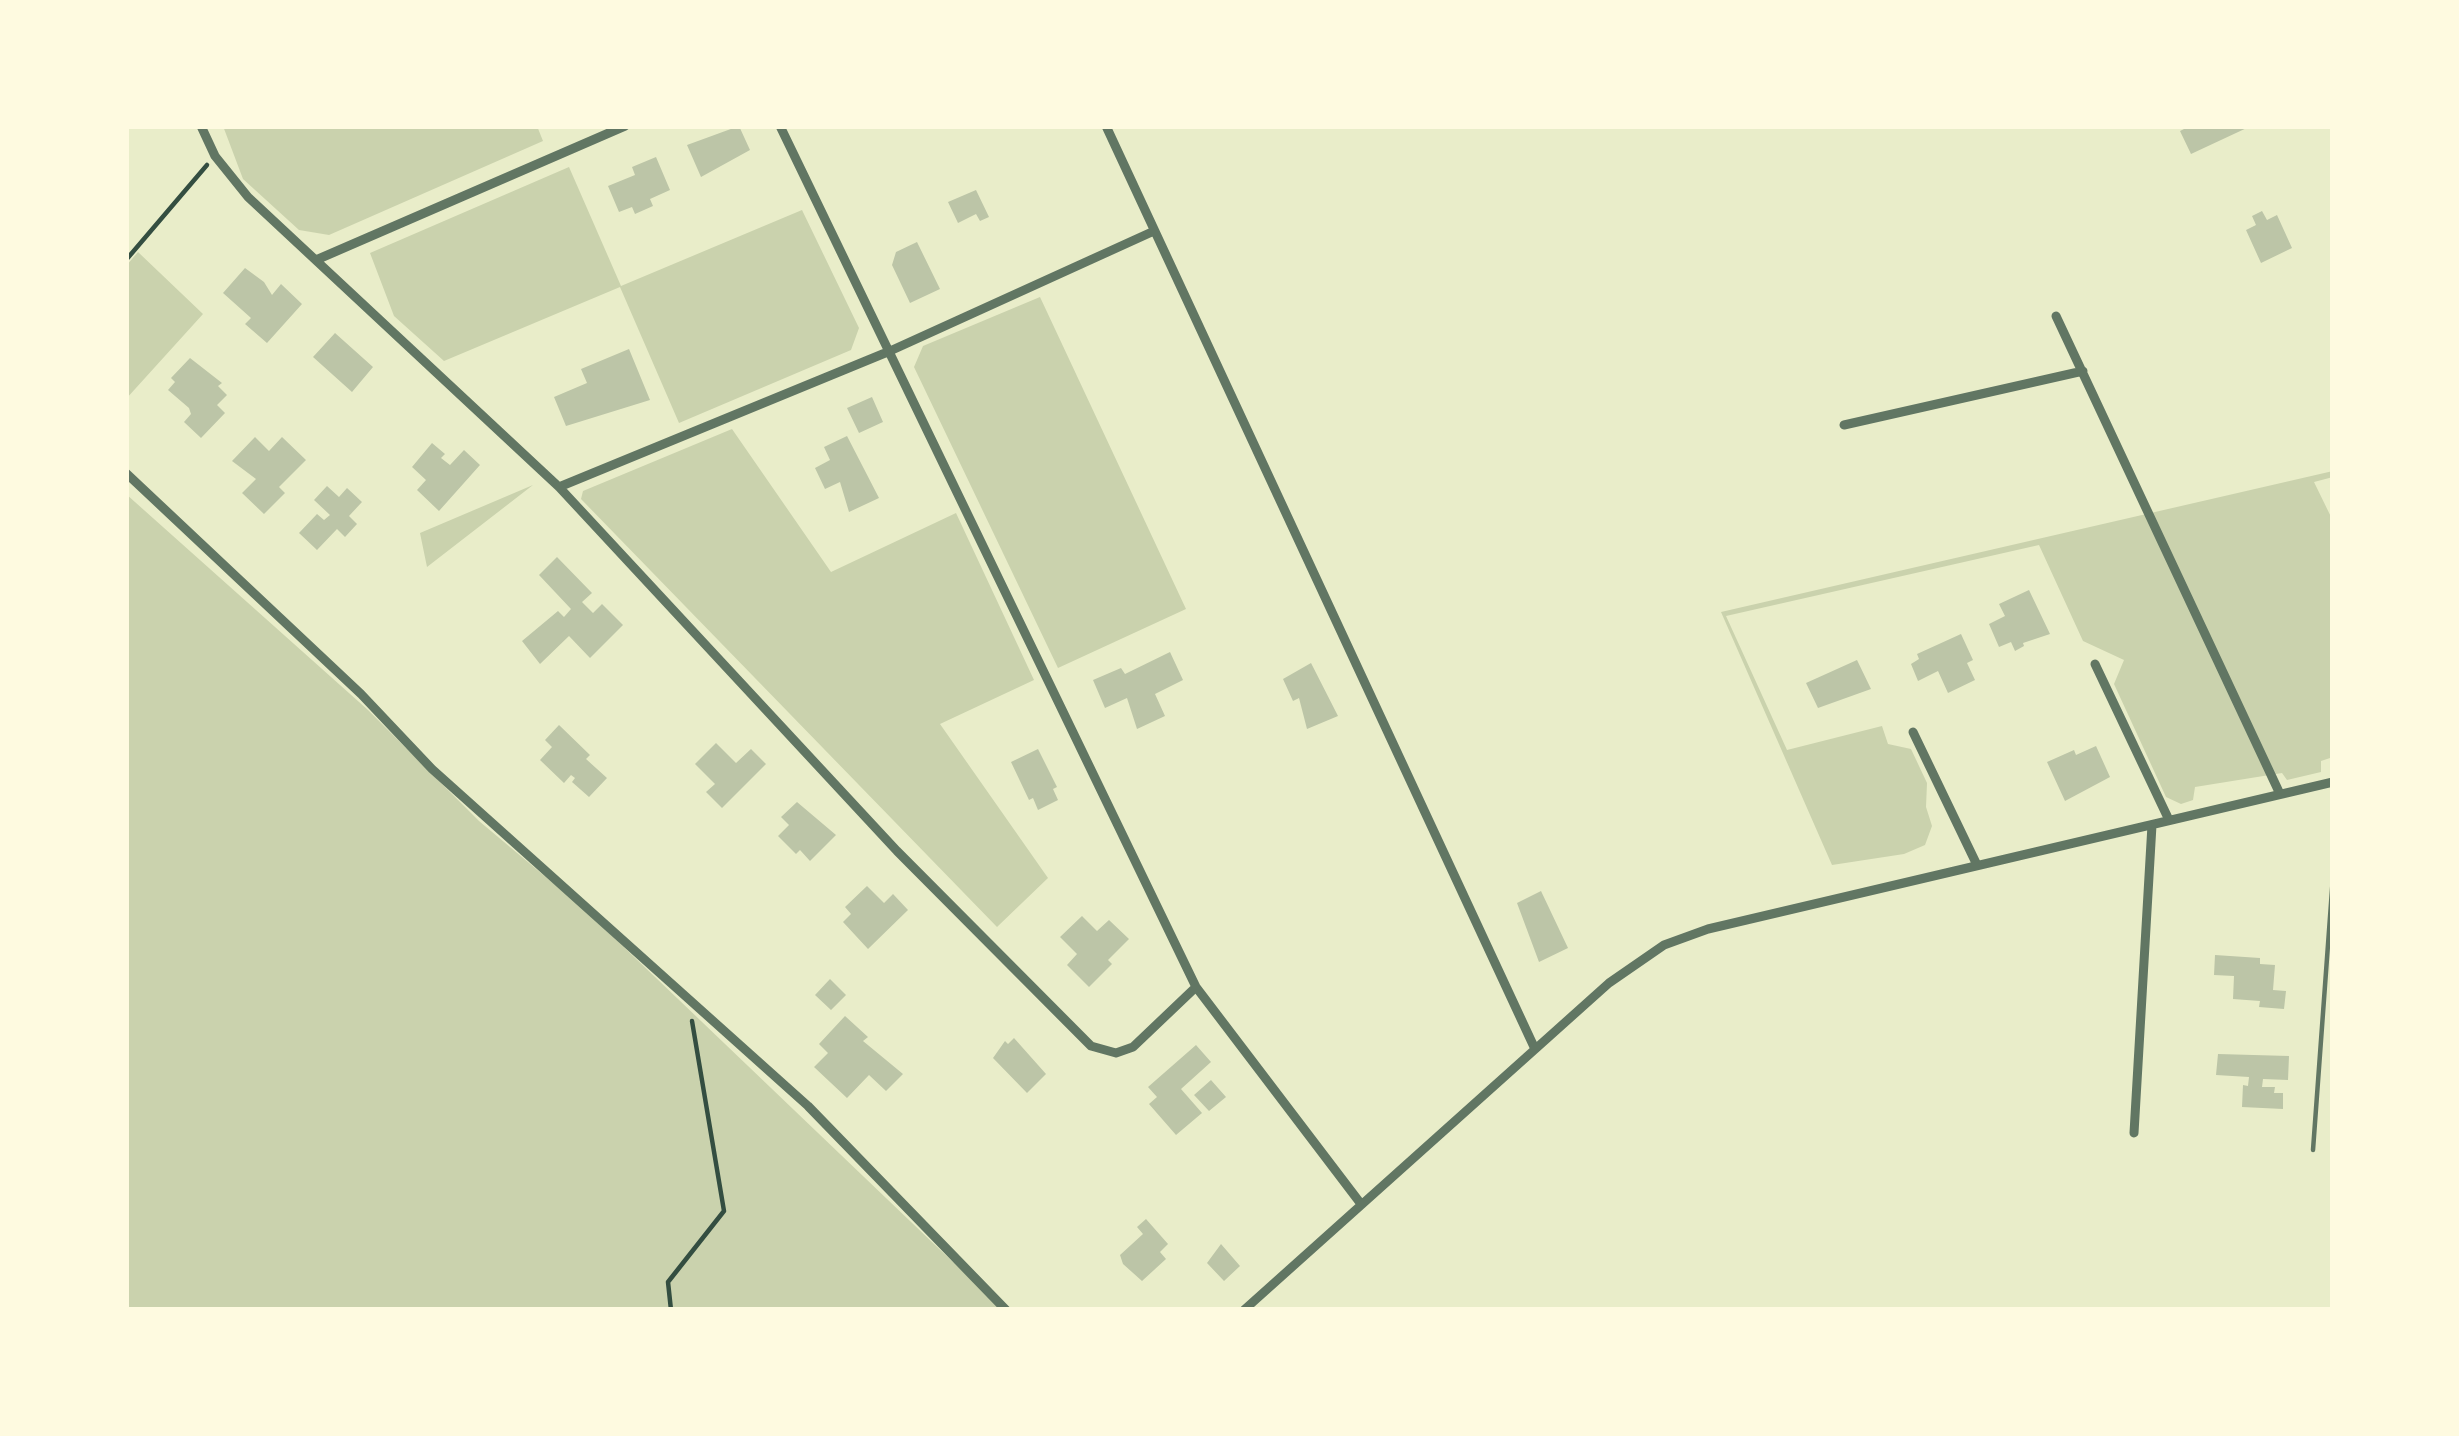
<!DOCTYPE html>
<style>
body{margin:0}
#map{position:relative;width:2459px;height:1436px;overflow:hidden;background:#e9edc9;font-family:Literata,serif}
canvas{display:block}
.frame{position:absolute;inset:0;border:129px solid #fefae0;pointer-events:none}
</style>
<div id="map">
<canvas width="2459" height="1436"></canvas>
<div class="frame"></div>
</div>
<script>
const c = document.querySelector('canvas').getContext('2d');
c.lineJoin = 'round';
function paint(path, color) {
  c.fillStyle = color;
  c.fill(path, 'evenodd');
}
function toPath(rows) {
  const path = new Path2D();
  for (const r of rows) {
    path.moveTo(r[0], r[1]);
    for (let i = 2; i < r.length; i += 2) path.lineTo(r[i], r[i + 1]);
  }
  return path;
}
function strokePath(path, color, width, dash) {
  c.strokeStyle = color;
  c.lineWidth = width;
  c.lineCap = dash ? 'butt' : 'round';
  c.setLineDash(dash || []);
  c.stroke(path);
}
paint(toPath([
 [223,126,537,126,543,141,329,235,299,230,243,179],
 [569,167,621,286,802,210,859,328,851,350,679,423,620,287,444,361,394,316,370,253],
 [138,252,203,314,126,399,126,266],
 [1040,297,1186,609,1058,668,914,367,923,346],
 [732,429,831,572,956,513,1034,680,940,724,1048,878,997,927,581,499,583,491],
 [2333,471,2333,477,2314,482,2333,521,2333,757,2321,761,2321,772,2287,780,2282,773,2195,787,2193,800,2181,804,2166,797,2114,684,2124,660,2083,641,2039,545,1726,616,1787,750,1882,726,1888,744,1911,749,1927,783,1926,807,1932,826,1925,845,1904,854,1832,865,1721,612],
 [533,485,427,567,420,533],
 [126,494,368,710,479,821,585,910,1003,1310,126,1310]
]), '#cad2ad');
paint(toPath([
 [739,126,750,150,701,177,687,145],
 [2190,126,2251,126,2191,154,2180,131],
 [656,157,670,190,650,199,653,206,635,214,632,207,619,212,608,186,635,175,632,167],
 [976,190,989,217,980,221,976,214,958,223,948,202],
 [2262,211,2267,220,2277,215,2292,248,2261,263,2246,230,2256,225,2252,216],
 [917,242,940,289,910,303,892,265,896,252],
 [245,268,264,282,272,295,281,284,302,304,267,343,245,324,251,318,223,293],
 [335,333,373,367,352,392,313,357],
 [629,349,650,400,566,426,554,397,587,383,581,369],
 [190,358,222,383,218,386,227,395,217,405,225,413,201,438,184,422,191,414,189,408,168,390,175,382,171,378],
 [872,397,883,422,859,433,847,408],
 [847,436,879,498,849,512,840,482,825,489,815,468,830,460,824,447],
 [255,437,269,451,282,437,306,460,279,487,285,493,264,514,242,493,256,479,232,461],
 [432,443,445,454,441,458,450,465,464,450,480,465,439,511,417,490,426,480,412,467],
 [327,486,339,497,347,488,362,502,349,516,357,524,345,537,337,529,317,550,299,533,317,514,324,520,330,515,314,500],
 [557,557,592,593,582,602,593,613,602,604,623,625,590,658,569,636,540,664,522,641,558,611,564,617,571,609,539,575],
 [2029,590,2050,634,2023,643,2024,646,2015,651,2011,642,1999,647,1989,624,2005,616,1999,604],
 [1961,634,1973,660,1967,663,1975,680,1948,693,1938,671,1918,681,1911,664,1919,659,1917,654],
 [1170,652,1183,680,1155,694,1165,716,1137,729,1127,698,1105,708,1093,680,1121,668,1125,674],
 [1857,660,1871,689,1818,708,1806,683],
 [1311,663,1338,716,1307,729,1299,698,1293,701,1283,679],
 [559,725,590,755,586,759,607,778,589,797,572,782,575,778,571,775,564,783,540,760,552,747,545,740],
 [716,743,736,763,751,749,766,764,722,808,706,792,715,784,695,764],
 [2096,746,2110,777,2065,801,2047,762,2074,750,2076,755],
 [1038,749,1057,787,1053,789,1058,800,1038,810,1033,798,1029,800,1011,762],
 [797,802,836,835,810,861,800,850,796,854,778,836,789,825,781,817],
 [867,886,884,903,893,894,908,910,868,949,843,922,851,914,845,907],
 [1541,891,1568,948,1539,962,1517,903],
 [1082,916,1097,931,1109,920,1129,939,1108,960,1112,964,1089,987,1067,965,1077,954,1060,937],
 [2215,955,2260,958,2260,964,2275,965,2273,990,2286,991,2284,1009,2259,1007,2260,1001,2233,999,2234,976,2214,975],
 [830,979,846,995,831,1010,815,995],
 [845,1016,868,1037,863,1041,903,1074,886,1091,869,1075,847,1098,814,1067,828,1053,819,1044],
 [1014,1038,1046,1074,1027,1093,993,1058,1005,1041,1008,1044],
 [1196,1045,1211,1062,1181,1089,1202,1113,1176,1135,1149,1104,1157,1097,1148,1087],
 [2218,1054,2289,1056,2288,1080,2263,1079,2262,1087,2275,1087,2274,1093,2283,1093,2283,1109,2242,1107,2243,1085,2248,1086,2249,1077,2216,1075],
 [1211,1080,1226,1097,1209,1111,1194,1095],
 [1146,1219,1168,1244,1160,1252,1166,1259,1142,1281,1123,1264,1120,1255,1143,1234,1137,1227],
 [1221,1244,1240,1266,1224,1281,1207,1263]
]), '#bcc5a7');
strokePath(toPath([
 [126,260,207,165],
 [671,1310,668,1282,724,1211,692,1021]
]), '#344e41', 4.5);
strokePath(toPath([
 [2313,1150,2333,876]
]), '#617663', 4.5);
strokePath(toPath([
 [201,126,215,156,248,197,559,487,897,851,1091,1046,1116,1053,1133,1047,1196,987],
 [780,126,1196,987,1361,1204],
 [1106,126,1535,1049],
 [316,260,625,126],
 [2056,316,2280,794],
 [1844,425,2083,371],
 [126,473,361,694,432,769,808,1106,1006,1310],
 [559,487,890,351,1154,231],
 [2095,664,2169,820],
 [1913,732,1977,865],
 [2134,1133,2152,825],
 [1244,1310,1609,983,1664,945,1708,929,2333,782]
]), '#617663', 9);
</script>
